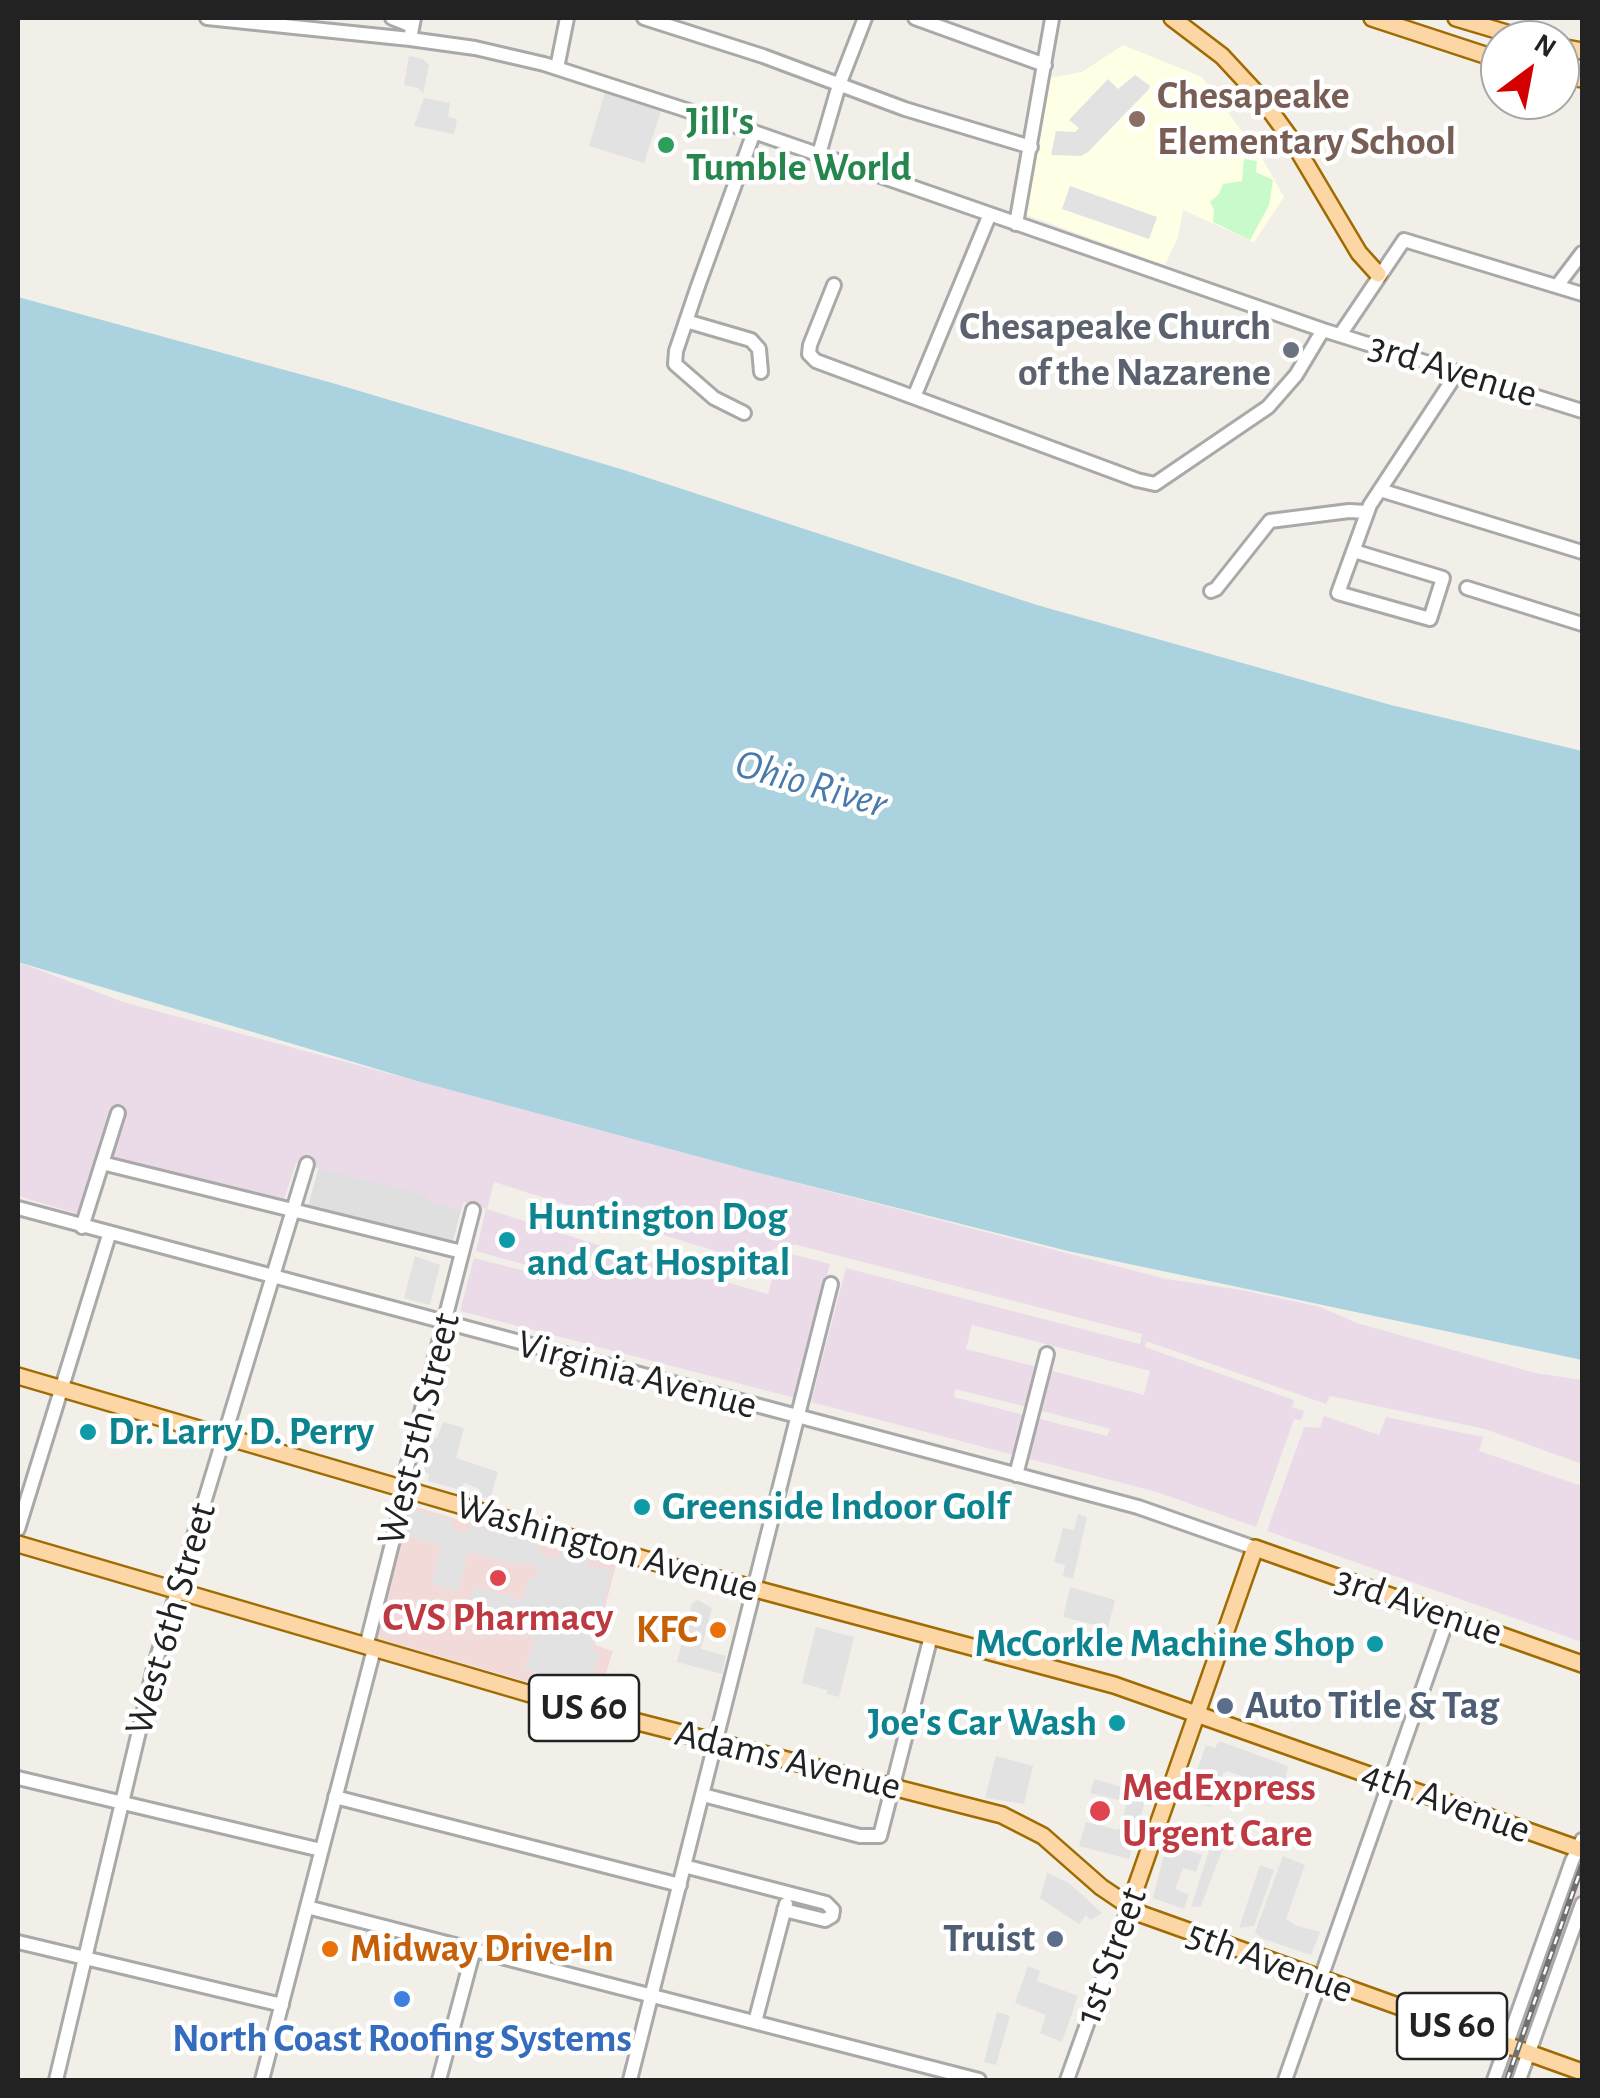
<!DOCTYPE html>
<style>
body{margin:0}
#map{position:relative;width:1600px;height:2098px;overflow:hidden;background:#f2efe9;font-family:"Alegreya Sans",sans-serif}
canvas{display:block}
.frame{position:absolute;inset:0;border:20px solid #222;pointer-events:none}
.north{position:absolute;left:1480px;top:20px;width:100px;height:100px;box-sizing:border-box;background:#fff;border:2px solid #a7a7a7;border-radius:50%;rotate:32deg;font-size:28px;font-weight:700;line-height:40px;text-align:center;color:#222}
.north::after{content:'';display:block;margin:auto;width:35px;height:45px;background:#d40000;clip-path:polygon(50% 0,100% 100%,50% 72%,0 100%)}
</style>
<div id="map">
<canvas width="1600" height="2098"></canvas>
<div class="frame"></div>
<div class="north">N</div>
</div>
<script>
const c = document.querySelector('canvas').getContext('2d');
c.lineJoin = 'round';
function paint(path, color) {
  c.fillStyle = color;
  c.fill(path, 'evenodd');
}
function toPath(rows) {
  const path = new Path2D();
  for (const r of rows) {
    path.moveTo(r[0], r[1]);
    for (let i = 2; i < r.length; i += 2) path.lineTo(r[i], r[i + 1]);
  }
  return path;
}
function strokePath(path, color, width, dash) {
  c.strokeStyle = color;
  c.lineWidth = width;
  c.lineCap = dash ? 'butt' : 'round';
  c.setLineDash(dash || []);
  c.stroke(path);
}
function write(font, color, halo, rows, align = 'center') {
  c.font = font + ' "Alegreya Sans",sans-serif';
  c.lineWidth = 9;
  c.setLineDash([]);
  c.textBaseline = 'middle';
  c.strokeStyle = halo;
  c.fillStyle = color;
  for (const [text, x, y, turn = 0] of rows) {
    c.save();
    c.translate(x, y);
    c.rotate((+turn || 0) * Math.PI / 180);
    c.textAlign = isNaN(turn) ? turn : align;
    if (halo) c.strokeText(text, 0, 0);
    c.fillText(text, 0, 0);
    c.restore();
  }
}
paint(toPath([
 [319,1167,429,1195,428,1201,461,1210,452,1245,307,1209]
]), '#e0dfdf');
paint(toPath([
 [409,1505,616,1565,595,1645,613,1651,597,1702,375,1638]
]), '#f2dad9');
paint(toPath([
 [18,962,123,1002,759,1173,1166,1279,1242,1290,1320,1307,1357,1323,1535,1373,1582,1380,1582,1464,1485,1429,1330,1396,1326,1404,1146,1341,1145,1347,1294,1400,1292,1407,1304,1411,1301,1420,1294,1419,1256,1527,1157,1492,1026,1458,1036,1418,1107,1436,1110,1429,1039,1410,1049,1370,1144,1395,1150,1371,972,1325,966,1349,1037,1367,1027,1407,955,1389,954,1397,1024,1415,1014,1455,811,1402,846,1268,1140,1344,1142,1334,793,1244,792,1248,781,1245,750,1262,494,1182,487,1209,610,1249,768,1294,780,1251,830,1264,795,1398,460,1311,474,1258,553,1278,555,1273,476,1251,486,1209,464,1202,461,1210,427,1201,428,1195,296,1163,283,1203,111,1159,124,1118,113,1115,81,1215,18,1196],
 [1324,1416,1379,1435,1386,1417,1483,1437,1479,1451,1582,1486,1582,1642,1267,1531,1304,1427,1320,1428],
 [1573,1865,1582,1869,1582,1901,1535,2035,1516,2028]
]), '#ebdbe8');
paint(toPath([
 [1123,45,1202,77,1263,160,1284,197,1254,242,1183,210,1178,237,1165,265,1024,214,1050,78,1082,72]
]), '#ffffe5');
paint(toPath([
 [1244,159,1257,161,1256,172,1273,180,1269,205,1250,240,1213,222,1214,210,1210,202,1219,194,1223,184,1242,181]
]), '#c8facc');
paint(toPath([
 [409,56,423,59,429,65,423,94,418,88,404,85],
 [1135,75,1150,86,1149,89,1088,152,1081,156,1051,155,1056,131,1075,132,1079,128,1069,120,1108,79,1118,89],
 [605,92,661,111,644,163,589,146],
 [424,98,450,103,448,117,457,119,454,134,414,126],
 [1070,186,1157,217,1149,239,1062,209],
 [415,1256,440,1265,430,1305,404,1298],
 [443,1422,464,1428,456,1458,498,1472,490,1499,478,1496,480,1489,464,1483,460,1490,428,1481,429,1474,421,1471,429,1439,437,1438],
 [409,1509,452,1520,452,1529,466,1533,469,1525,539,1544,538,1552,551,1557,561,1558,563,1551,587,1558,588,1566,612,1570,592,1650,600,1652,586,1692,532,1678,533,1671,525,1669,535,1639,464,1619,473,1587,523,1600,528,1579,535,1579,537,1571,534,1565,525,1561,522,1566,468,1552,458,1591,431,1584,441,1545,404,1535],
 [1078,1514,1087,1517,1073,1579,1063,1576,1065,1565,1054,1562,1063,1528,1074,1530],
 [1070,1587,1115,1600,1108,1628,1063,1617],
 [698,1600,712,1608,701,1649,726,1656,722,1674,677,1662,692,1603],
 [816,1627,854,1637,839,1697,827,1694,827,1690,802,1683],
 [1219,1741,1288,1766,1283,1791,1227,1771,1223,1773,1212,1807,1186,1801,1206,1745,1215,1748],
 [996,1756,1033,1766,1024,1804,985,1798],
 [1094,1779,1147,1794,1129,1859,1079,1846,1086,1822,1119,1830,1127,1802,1090,1793],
 [1214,1835,1226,1840,1201,1906,1191,1907],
 [1167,1843,1202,1855,1196,1872,1183,1868,1175,1889,1189,1895,1184,1909,1153,1898],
 [1283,1856,1305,1865,1286,1919,1297,1926,1320,1932,1311,1955,1261,1938,1255,1932],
 [1260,1865,1274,1870,1254,1926,1239,1928],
 [1047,1873,1069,1883,1102,1913,1091,1920,1086,1915,1079,1924,1040,1898],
 [1028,1966,1040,1971,1037,1981,1078,1996,1062,2042,1040,2033,1046,2015,1015,2003],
 [997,2012,1010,2016,996,2065,984,2062]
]), '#e2e2e2');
paint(toPath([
 [18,297,336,384,624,470,1037,605,1391,705,1582,751,1582,1360,1068,1251,759,1173,417,1081,18,962]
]), '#aad3df');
const minor = toPath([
 [207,18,410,39,475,48,544,64,754,132,1323,330,1582,411],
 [392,18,412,26],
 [644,18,763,56,905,109,1031,147],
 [915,18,1045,65],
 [410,39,414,18],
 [557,68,567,18],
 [819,154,839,85,865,18],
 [1016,224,1052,19],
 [834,285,810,345,809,354,816,361,1137,480,1155,484,1268,407,1296,375,1323,330],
 [1557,286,1582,253],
 [686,321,751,340,759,349,761,372],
 [1340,335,1404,240,1582,294],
 [914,397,990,214],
 [744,413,714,398,675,364,676,351,698,286,754,132],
 [1380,490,1582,552],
 [1354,551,1443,578,1430,619,1338,593,1370,505,1457,373],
 [1467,588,1582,624],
 [1211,591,1216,589,1270,521,1349,511,1367,512],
 [102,1163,462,1252],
 [18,1208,1138,1507,1255,1548],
 [82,1227,118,1113],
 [1016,1475,1047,1354],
 [18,1529,109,1235],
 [366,1647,403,1500,405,1475,473,1210],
 [18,1778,321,1850],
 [703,1795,860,1836,880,1836,931,1636],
 [335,1797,680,1885],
 [684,1866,826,1903,833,1910,832,1916,825,1920,784,1910],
 [307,1907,979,2080],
 [18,1942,282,2005],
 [755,2022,786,1904],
 [56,2080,155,1664,307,1164],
 [262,2080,374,1649],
 [439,2080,474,1949],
 [630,2080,831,1284],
 [1067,2080,1129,1907],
 [1285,2080,1448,1617],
 [1494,2080,1572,1861,1582,1840],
 [1519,2080,1582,1904]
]);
const major = toPath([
 [1172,18,1222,56,1261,98,1293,142,1359,253,1378,274],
 [1372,18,1500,60],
 [1456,18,1530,40],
 [1560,47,1582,51],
 [1560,75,1582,79],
 [18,1376,647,1560,1114,1685,1582,1850],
 [18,1544,544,1698,1002,1815,1043,1836,1101,1887,1141,1914,1582,2072],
 [1129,1907,1255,1548,1582,1664]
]);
strokePath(minor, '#a9a9a9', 18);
strokePath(major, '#a06b00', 20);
strokePath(minor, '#fff', 12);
strokePath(major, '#fcd6a4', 15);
const rail = toPath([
 [1507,2080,1582,1866]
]);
strokePath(rail, '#707070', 6);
strokePath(rail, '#fff', 2.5, [8]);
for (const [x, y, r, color] of [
 [1137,119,10,"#8d6e63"],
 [666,145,10,"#2e9e5b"],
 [1291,350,10,"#6b7280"],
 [507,1240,10,"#0f9aa8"],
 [88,1432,10,"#0f9aa8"],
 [642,1507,10,"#0f9aa8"],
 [498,1578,10,"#e0444e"],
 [718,1630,10,"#e8710a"],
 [1375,1644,10,"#0f9aa8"],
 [1225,1706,10,"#5c6f8a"],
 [1117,1723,10,"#0f9aa8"],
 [1100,1811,12,"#e0444e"],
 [1055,1939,10,"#5c6f8a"],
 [330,1949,10,"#e8710a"],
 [402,1999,10,"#3f7fe0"]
]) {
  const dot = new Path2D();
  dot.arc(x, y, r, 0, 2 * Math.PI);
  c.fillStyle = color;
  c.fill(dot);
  strokePath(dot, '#fff', 4);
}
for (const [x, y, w] of [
 [584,1708,110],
 [1452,2026,110]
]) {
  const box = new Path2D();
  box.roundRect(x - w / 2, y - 33, w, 66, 8);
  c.fillStyle = '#fff';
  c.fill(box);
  strokePath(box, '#222', 2.5);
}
write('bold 38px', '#222', null, [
 ["US 60",584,1708],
 ["US 60",1452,2026]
]);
write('bold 40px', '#785e54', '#fff', [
 ["Chesapeake",1157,96],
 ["Elementary School",1157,142]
], 'left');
write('bold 40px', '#27864d', '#fff', [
 ["Jill's",686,122],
 ["Tumble World",686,168]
], 'left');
write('bold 40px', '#5b616d', '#fff', [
 ["Chesapeake Church",1271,327],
 ["of the Nazarene",1271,373]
], 'right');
write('40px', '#222', '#fff', [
 ["3rd Avenue",1453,370,17],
 ["Virginia Avenue",637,1375,15],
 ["West 5th Street",419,1429,-76],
 ["Washington Avenue",607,1547,16],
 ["3rd Avenue",1419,1606,19],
 ["West 6th Street",171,1619,-74],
 ["Adams Avenue",788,1760,14],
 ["4th Avenue",1446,1802,20],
 ["1st Street",1111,1956,-70],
 ["5th Avenue",1270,1962,20]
]);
write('bold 40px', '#0d838f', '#fff', [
 ["Huntington Dog",527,1217],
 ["and Cat Hospital",527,1263],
 ["Dr. Larry D. Perry",108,1432],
 ["Greenside Indoor Golf",662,1507],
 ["McCorkle Machine Shop",1355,1644,"right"],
 ["Joe's Car Wash",1097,1723,"right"]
], 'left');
write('bold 40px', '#be3a42', '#fff', [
 ["CVS Pharmacy",498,1618],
 ["MedExpress",1122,1788,"left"],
 ["Urgent Care",1122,1834,"left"]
]);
write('bold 40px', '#c56008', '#fff', [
 ["KFC",698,1630],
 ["Midway Drive-In",350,1949,"left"]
], 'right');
write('bold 40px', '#4e5e75', '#fff', [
 ["Auto Title & Tag",1245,1706],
 ["Truist",1035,1939,"right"]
], 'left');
write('bold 40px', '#366cbe', '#fff', [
 ["North Coast Roofing Systems",402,2039]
]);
write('italic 42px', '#4a7aab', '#fff', [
 ["Ohio River",811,784,16]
]);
</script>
